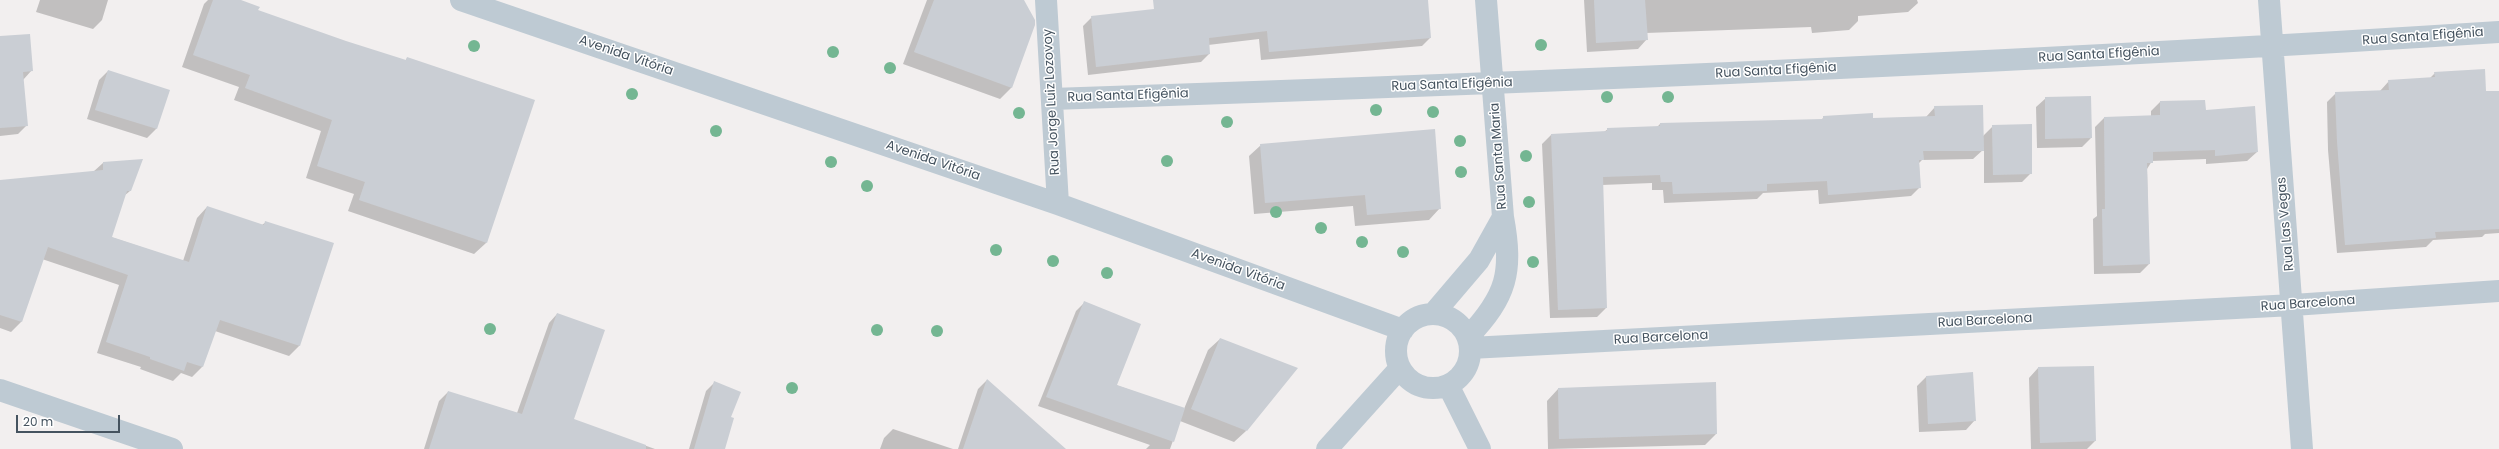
<!DOCTYPE html>
<html>
<head>
<meta charset="utf-8">
<style>
  body { margin:0 }
  #map { position:relative; width:2499px; height:449px; overflow:hidden; background:#f2efef; font-family:Poppins,sans-serif }
  canvas { display:block }
  .scale { position:absolute; left:16px; top:415px; width:104px; height:18px; box-sizing:border-box; border:2px solid #45535f; border-top:0; padding-left:5px; font-size:12px; line-height:14px; white-space:nowrap; color:#45535f; -webkit-text-stroke:3px #fff; paint-order:stroke }
</style>
</head>
<body>
<div id="map">
<canvas width="2499" height="449"></canvas>
<div class="scale">20 m</div>
</div>
<script>
const ctx = document.querySelector('canvas').getContext('2d');
ctx.lineJoin = 'round';
function paint(path, color) {
  ctx.fillStyle = color;
  ctx.fill(path, 'evenodd');
}
function strokePath(path, color, width, dash) {
  ctx.strokeStyle = color;
  ctx.lineWidth = width;
  ctx.lineCap = dash ? 'butt' : 'round';
  ctx.setLineDash(dash || []);
  ctx.stroke(path);
}
function drawText(font, color, halo, rows, align = 'center') {
  ctx.font = font + ' Poppins,sans-serif';
  ctx.lineWidth = 3;
  ctx.setLineDash([]);
  ctx.textBaseline = 'middle';
  ctx.strokeStyle = halo;
  ctx.fillStyle = color;
  for (const [text, x, y, turn = 0] of rows) {
    ctx.save();
    ctx.translate(x, y);
    ctx.rotate((+turn || 0) * Math.PI / 180);
    ctx.textAlign = isNaN(turn) ? turn : align;
    if (halo) ctx.strokeText(text, 0, 0);
    ctx.fillText(text, 0, 0);
    ctx.restore();
  }
}
paint(new Path2D(`
  M40,0H108L102,20L93,29L36,12Z
  M208,0H238L257,11L345,42L405,61L407,58L534,101L486,243L474,254L348,211L354,194L306,178L321,131L234,100L239,87L182,67L204,4Z
  M927,0H1023L1011,88L1000,99L903,64Z
  M1239,0H1427L1430,38L1422,46L1261,60L1259,39L1208,45L1209,54L1201,62L1088,75L1083,26L1092,17Z
  M1584,0H1917L1918,3L1908,12L1858,16V21L1849,30L1812,33L1811,27L1646,33L1647,39L1638,49L1587,52Z
  M0,37L32,70L23,80L27,125L18,134L0,136Z
  M108,71L169,91L156,129L147,138L87,119L99,80Z
  M2435,73L2485,92H2499V233L2485,234L2482,237L2433,240L2426,247L2337,253L2328,150L2327,102L2336,93L2380,91L2389,81L2429,79Z
  M2046,98L2091,138L2082,147L2037,148L2036,107Z
  M2204,101L2205,111L2257,152L2247,161L2206,164V159L2152,161L2147,169L2149,264L2140,273L2094,274L2093,219L2097,216L2095,127L2104,118L2151,116V111L2160,102Z
  M1935,107L1982,137L1993,126L2031,173L2022,182L1984,183V149L1973,159L1922,160L1919,163L1920,187L1911,196L1819,204L1818,190L1763,193L1757,199L1664,203L1663,190H1652V183L1602,185L1606,308L1597,317L1550,318L1542,144L1551,135L1604,132L1608,129L1657,127L1660,124L1821,120L1824,117L1872,119L1926,117Z
  M1261,145L1440,208L1429,220L1355,226L1353,206L1254,214L1249,156Z
  M103,163L130,191L124,196L111,237L183,261L197,218L207,207L262,225L266,222L300,345L289,356L215,331L202,367L192,377L181,373L173,381L140,369L141,367L97,353L119,285L42,259L21,322L11,332L0,328V181L93,172Z
  M1084,303L1116,385L1184,409L1208,350L1220,339L1246,431L1234,442L1180,421L1170,449H1146L1150,445L1038,406L1076,311Z
  M557,314L573,420L655,449H424L439,401L448,392L517,413L549,323Z
  M2038,368L2095,441L2087,449H2031L2029,378Z
  M1972,374L1975,420L1966,430L1919,432L1917,386L1926,377Z
  M987,380L1065,449H958L978,389Z
  M714,383L730,418L724,449H689L706,391Z
  M1558,389L1716,434L1705,445L1548,449L1547,401Z
  M893,429L953,449H880L884,438Z`), '#0003');
paint(new Path2D(`
  M213,0H241L260,7L258,10L346,41L406,60L407,57L535,100L487,243L359,200L365,182L317,166L332,120L245,88L250,75L193,55Z
  M934,0H1024L1035,20V25L1012,88L914,52Z
  M1153,0H1428L1431,38L1269,52L1267,31L1209,38L1210,54L1096,67L1091,16L1154,9Z
  M1594,0H1645L1648,40L1596,43Z
  M30,34L33,71L23,72L28,126L0,128V36Z
  M2485,69L2486,91H2499V229L2435,232L2436,238L2345,245L2337,141L2335,92L2389,90L2388,80L2435,77L2434,72Z
  M108,70L170,90L157,129L95,110Z
  M2091,96L2092,138L2045,139V97Z
  M2205,100L2206,110L2255,106L2258,152L2215,156V150L2153,152V163H2147L2150,264L2103,266L2102,209H2105L2104,117L2160,115V101Z
  M1983,105L1984,151H1923L1924,160H1919L1921,188L1828,195L1827,181L1767,184V191L1673,194L1672,182H1661L1660,175L1603,177L1607,308L1558,310L1551,134L1607,131V128L1660,126V123L1823,119V116L1873,113V118L1935,116L1934,106Z
  M2032,124V174L1993,175L1992,125Z
  M1435,129L1441,209L1367,215L1365,195L1265,203L1260,144Z
  M143,159L131,191H127L112,237L189,262L207,206L264,225L265,221L334,243L300,346L220,320L203,367L187,362L184,371L150,359V357L106,342L128,275L48,247L22,322L0,315V180L103,170V162Z
  M1084,301L1141,324L1117,385L1185,408L1174,442L1046,397Z
  M557,313L605,330L574,419L646,445V449H429L448,391L522,414Z
  M1220,338L1298,368L1247,431L1191,409Z
  M2094,366L2096,441L2040,443L2038,367Z
  M1973,372L1976,421L1928,424L1926,376Z
  M987,379L1066,449H963Z
  M714,381L741,392L731,417L734,418L725,449H694Z
  M1716,382L1717,434L1559,439L1558,388Z`), '#caced4');
strokePath(new Path2D(`
  M461,0L1058,204L1403,330
  M1046,0L1058,204
  M2269,0L2302,449
  M1052,99C1535,83 2017,63 2499,32
  M1433,314L1479,260L1503,217
  M1396 351a37 37 0 1 1 74 0a37 37 0 1 1-74 0Z
  M1468,337C1507,296 1513,272 1503,217L1486,0
  M1470,348L2293,305L2499,291
  M1448,385L1480,449
  M0,390L172,449
  M1327,449L1400,368`), '#becad3', 22);
ctx.fillStyle = '#74b692';
for (const [x, y] of [
  [1541,45],
  [474,46],
  [833,52],
  [890,68],
  [632,94],
  [1607,97],
  [1668,97],
  [1376,110],
  [1433,112],
  [1019,113],
  [1227,122],
  [716,131],
  [1460,141],
  [1526,156],
  [1167,161],
  [831,162],
  [1461,172],
  [867,186],
  [1529,202],
  [1276,212],
  [1321,228],
  [1362,242],
  [996,250],
  [1403,252],
  [1053,261],
  [1533,262],
  [1107,273],
  [490,329],
  [877,330],
  [937,331],
  [792,388]
]) {
  ctx.beginPath();
  ctx.arc(x, y, 6, 0, 2 * Math.PI);
  ctx.fill();
}
drawText('13px', '#45535f', '#fff', [
  ["Rua Santa Efigênia",2423,37,-4],
  ["Rua Santa Efigênia",2099,55,-3],
  ["Avenida Vitória",626,56,19],
  ["Rua Santa Efigênia",1776,71,-3],
  ["Rua Santa Efigênia",1452,85,-2],
  ["Rua Santa Efigênia",1128,96,-2],
  ["Rua Jorge Luiz Lozovoy",1052,102,-93],
  ["Rua Santa Maria",1499,156,-94],
  ["Avenida Vitória",933,161,19],
  ["Rua Las Vegas",2286,224,-95],
  ["Avenida Vitória",1238,270,20],
  ["Rua Barcelona",2308,304,-4],
  ["Rua Barcelona",1985,321,-3],
  ["Rua Barcelona",1661,338,-3]
]);
</script>
</body>
</html>
